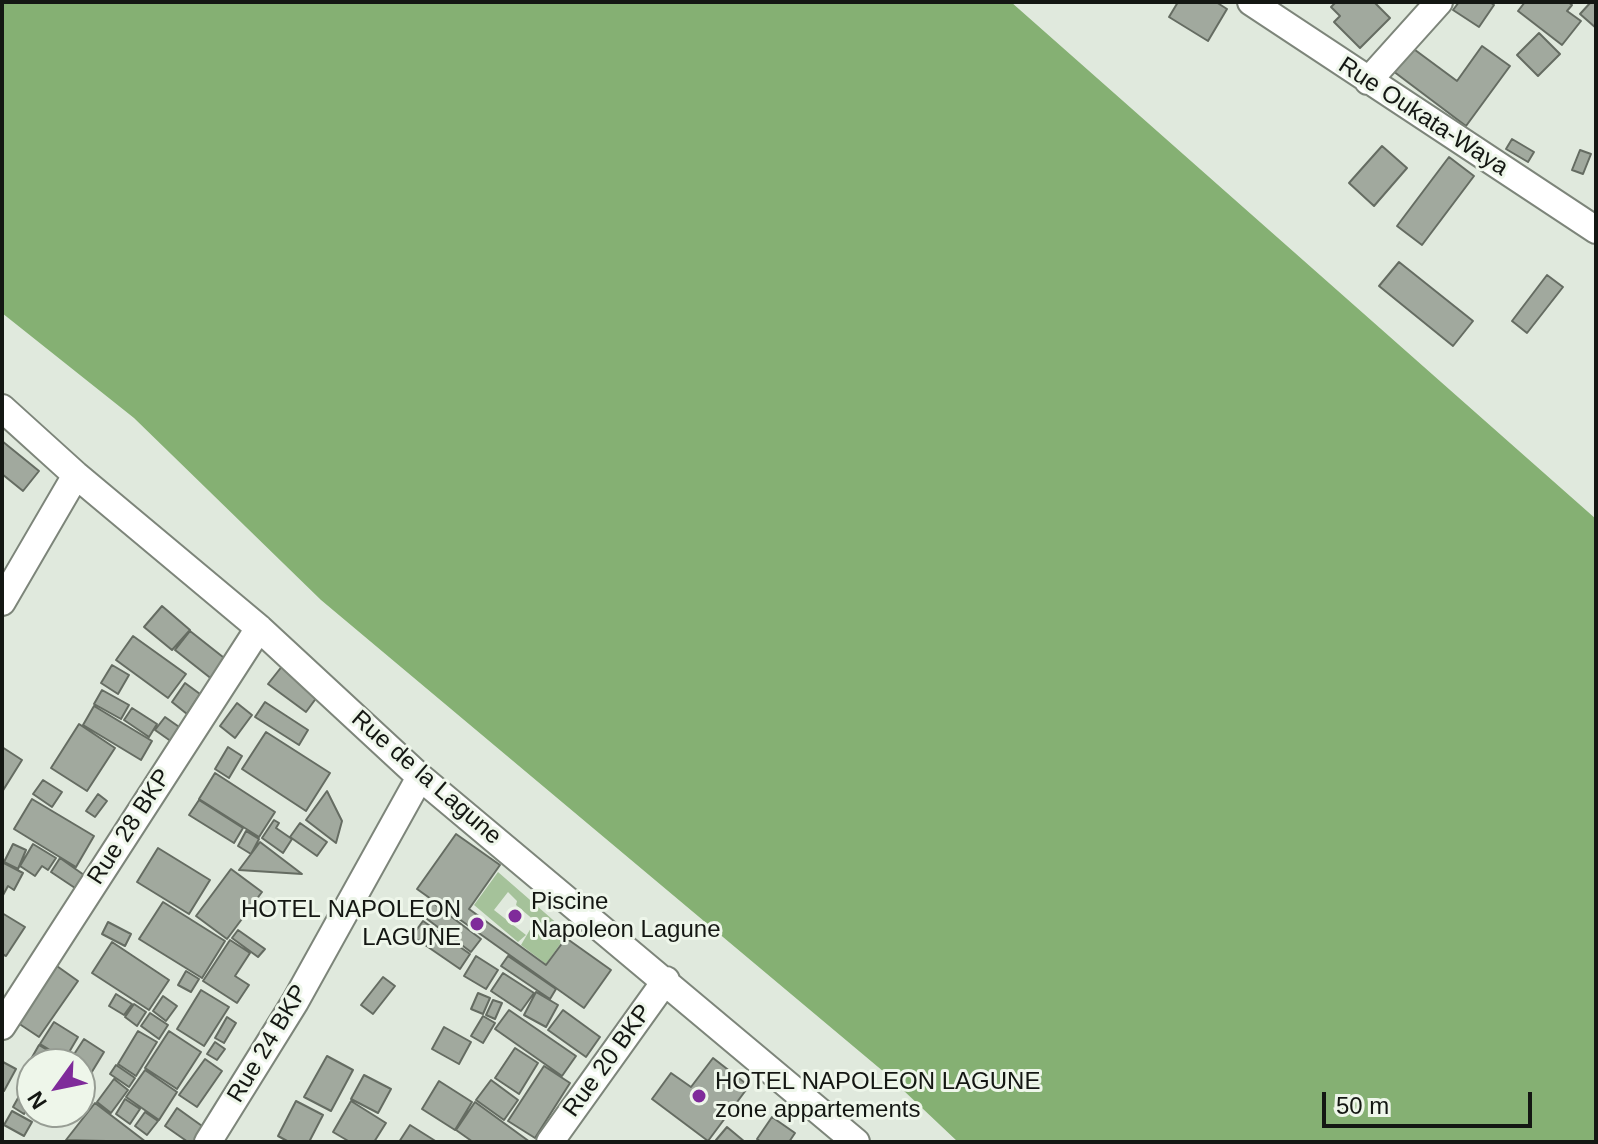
<!DOCTYPE html>
<html>
<head>
<meta charset="utf-8">
<style>
  body { margin:0 }
  #map { position:relative; width:1598px; height:1144px; overflow:hidden; background:#e0e9dd; font-family:Helvetica,sans-serif }
  canvas { display:block }
  .frame { position:absolute; inset:0; border:4px solid #141713; pointer-events:none }
  .north { position:absolute; left:16px; top:1048px; width:80px; height:80px; box-sizing:border-box; background:#eef6ea; border:2px solid #979d94; border-radius:50%; rotate:237deg; font-size:22px; font-weight:700; line-height:32px; text-align:center; color:#141713 }
  .north::after { content:''; display:block; margin:auto; width:28px; height:36px; background:#7f2b9a; clip-path:polygon(50% 0,100% 100%,50% 72%,0 100%) }
  .scale { position:absolute; left:1322px; top:1092px; width:210px; height:36px; box-sizing:border-box; border:4px solid #141713; border-top:0; padding-left:10px; font-size:24px; line-height:28px; white-space:nowrap; color:#141713; -webkit-text-stroke:6px #eef6ea; paint-order:stroke }
</style>
</head>
<body>
<div id="map">
<canvas width="1598" height="1144"></canvas>
<div class="frame"></div>
<div class="north">N</div>
<div class="scale">50 m</div>
</div>
<script>
const ctx = document.querySelector('canvas').getContext('2d');
ctx.lineJoin = 'round';
function paint(path, color) {
  ctx.fillStyle = color;
  ctx.fill(path, 'evenodd');
}
function strokePath(path, color, width, dash) {
  ctx.strokeStyle = color;
  ctx.lineWidth = width;
  ctx.lineCap = dash ? 'butt' : 'round';
  ctx.setLineDash(dash || []);
  ctx.stroke(path);
}
function drawText(font, color, halo, rows, align = 'center') {
  ctx.font = font + ' Helvetica,sans-serif';
  ctx.lineWidth = 6;
  ctx.setLineDash([]);
  ctx.textBaseline = 'middle';
  ctx.strokeStyle = halo;
  ctx.fillStyle = color;
  for (const [text, x, y, turn = 0] of rows) {
    ctx.save();
    ctx.translate(x, y);
    ctx.rotate((+turn || 0) * Math.PI / 180);
    ctx.textAlign = isNaN(turn) ? turn : align;
    if (halo) ctx.strokeText(text, 0, 0);
    ctx.fillText(text, 0, 0);
    ctx.restore();
  }
}
paint(new Path2D(`
  M498,872L568,933L546,964L521,945L535,921L516,905L517,901L508,892L494,910L526,935L518,942L474,905Z`), '#a5c29a');
paint(new Path2D(`
  M2,2H1011L1596,519V1142H958L884,1072L321,600L134,418L2,313Z`), '#85b073');
const building = new Path2D(`
  M1178,2H1216L1227,9L1208,41L1169,17Z
  M1336,2H1374L1390,18L1360,48L1334,22L1340,16L1331,7Z
  M1459,2H1490L1494,5L1479,27L1453,10Z
  M1525,2H1568L1572,5L1567,11L1581,21L1562,45L1518,11Z
  M1591,2H1596V28L1580,14Z
  M1539,33L1560,54L1538,76L1517,55Z
  M1407,44L1457,81L1482,46L1510,66L1466,126L1389,68Z
  M1512,139L1534,152L1528,162L1506,149Z
  M1382,146L1407,168L1374,206L1349,183Z
  M1580,150L1591,154L1583,174L1572,170Z
  M1449,157L1474,176L1422,245L1397,226Z
  M1399,262L1473,321L1453,346L1379,286Z
  M1547,275L1563,287L1527,333L1512,321Z
  M2,441L39,471L23,491L2,474Z
  M162,606L190,630L172,650L144,627Z
  M190,631L228,661L213,680L175,650Z
  M133,636L186,674L168,698L116,660Z
  M112,665L129,675L118,694L101,683Z
  M283,665L320,693L306,712L268,684Z
  M185,683L200,694L187,714L172,702Z
  M102,690L129,705L121,719L94,704Z
  M265,702L308,730L299,745L255,717Z
  M237,703L252,715L235,738L220,726Z
  M94,706L152,741L141,760L83,725Z
  M132,708L157,724L149,737L124,720Z
  M165,717L182,729L172,742L155,730Z
  M79,724L115,748L87,791L51,768Z
  M266,732L330,773L306,811L242,769Z
  M2,747L22,760L2,792Z
  M228,747L242,756L229,778L215,769Z
  M215,773L275,812L259,837L199,799Z
  M43,780L62,792L52,807L33,794Z
  M327,791L342,821L336,843L306,820Z
  M98,794L107,801L95,817L86,811Z
  M32,799L94,836L76,867L14,829Z
  M199,800L243,828L234,843L189,815Z
  M274,820L279,823L276,828L292,839L283,853L262,838Z
  M300,823L327,842L317,856L290,837Z
  M246,831L259,839L251,854L238,846Z
  M456,834L500,865L469,909L546,965L566,938L611,970L584,1008L417,889Z
  M260,842L302,874L239,870Z
  M13,844L26,850L18,869L4,862Z
  M33,844L56,858L48,870L42,866L35,876L20,866Z
  M158,848L210,880L189,914L137,882Z
  M60,858L84,875L75,888L51,872Z
  M2,862L23,873L14,890L8,886L2,897Z
  M231,869L262,892L227,939L196,916Z
  M163,902L225,941L202,978L139,939Z
  M433,903L481,939L471,952L423,916Z
  M2,913L25,927L6,956L2,954Z
  M423,921L470,954L460,969L412,936Z
  M108,922L131,934L125,946L102,934Z
  M238,930L265,949L258,957L232,938Z
  M230,940L250,953L235,976L249,985L237,1003L203,981Z
  M112,942L169,980L149,1010L92,973Z
  M476,956L498,970L486,989L464,976Z
  M508,956L556,989L550,999L501,966Z
  M54,964L78,981L39,1037L15,1021Z
  M186,971L199,979L191,992L178,985Z
  M503,973L534,993L521,1011L491,991Z
  M383,977L395,986L373,1014L361,1005Z
  M201,990L229,1007L204,1046L177,1029Z
  M536,992L558,1005L546,1027L524,1015Z
  M478,993L490,998L483,1014L471,1009Z
  M116,994L132,1004L124,1015L109,1006Z
  M163,996L177,1006L166,1021L153,1011Z
  M493,1000L502,1003L495,1019L486,1015Z
  M134,1004L146,1012L137,1026L125,1017Z
  M509,1010L576,1056L562,1076L495,1029Z
  M563,1010L600,1037L586,1057L548,1030Z
  M150,1013L168,1025L159,1039L141,1026Z
  M483,1016L495,1023L483,1043L471,1036Z
  M227,1017L236,1023L224,1043L215,1038Z
  M54,1022L78,1037L65,1059L40,1044Z
  M444,1027L471,1042L459,1064L432,1049Z
  M138,1031L157,1042L136,1076L118,1064Z
  M169,1031L201,1052L177,1089L145,1068Z
  M84,1039L104,1052L90,1075L80,1069V1064L69,1062Z
  M215,1042L225,1049L217,1060L207,1054Z
  M39,1045L62,1059L59,1064H40L31,1059Z
  M515,1048L538,1063L519,1094L495,1078Z
  M327,1056L353,1070L331,1111L304,1097Z
  M713,1058L749,1086L708,1141L652,1099L671,1073L691,1087Z
  M205,1059L222,1071L197,1107L179,1095Z
  M3,1062L16,1069L4,1091L2,1090Z
  M116,1065L135,1078L129,1087L110,1074Z
  M544,1066L570,1083L535,1138L508,1121Z
  M145,1070L177,1092L159,1120L126,1097Z
  M364,1075L391,1089L378,1113L351,1099Z
  M114,1079L128,1090L111,1113L97,1102Z
  M491,1080L518,1100L504,1120L476,1100Z
  M439,1081L472,1102L455,1130L422,1109Z
  M23,1089L32,1094V1100L24,1114L13,1107Z
  M125,1099L140,1109L130,1124L116,1114Z
  M296,1101L323,1115L309,1142H289L278,1136Z
  M351,1101L386,1123L374,1142H350L333,1132Z
  M475,1102L530,1142H473L456,1130Z
  M95,1103L146,1142L66,1140Z
  M177,1108L209,1131L202,1142H188L165,1126Z
  M12,1111L32,1122L24,1136L4,1125Z
  M145,1112L158,1121L147,1135L135,1126Z
  M772,1117L795,1133L789,1142H761L757,1139Z
  M410,1125L437,1142H399Z
  M727,1127L745,1142H718L716,1140Z`);
paint(building, '#a1a99e');
strokePath(building, '#656c62', 2);
const street = new Path2D(`
  M1251,2L1596,230
  M1368,81L1439,2
  M2,408L76,475L259,628L420,777L856,1142
  M2,602L76,475
  M2,1026L259,628
  M208,1142L295,1002L420,777
  M550,1142L666,980`);
strokePath(street, '#7d857a', 30);
strokePath(street, '#fff', 26);
for (const [x, y, r, color] of [
  [515,916,8,"#7f2b9a"],
  [477,924,8,"#7f2b9a"],
  [699,1096,8,"#7f2b9a"]
]) {
  const dot = new Path2D();
  dot.arc(x, y, r, 0, 2 * Math.PI);
  ctx.fillStyle = color;
  ctx.fill(dot);
  strokePath(dot, '#eef6ea', 3);
}
drawText('24px', '#141713', '#eef6ea', [
  ["Rue Oukata-Waya",1423,117,33],
  ["Rue de la Lagune",426,778,41],
  ["Rue 28 BKP",130,827,-57],
  ["Rue 24 BKP",268,1044,-59],
  ["Rue 20 BKP",608,1061,-54]
]);
drawText('24px', '#141713', '#eef6ea', [
  ["Piscine",531,902],
  ["Napoleon Lagune",531,930],
  ["HOTEL NAPOLEON",461,910,"right"],
  ["LAGUNE",461,938,"right"],
  ["HOTEL NAPOLEON LAGUNE",715,1082],
  ["zone appartements",715,1110]
], 'left');
</script>
</body>
</html>
